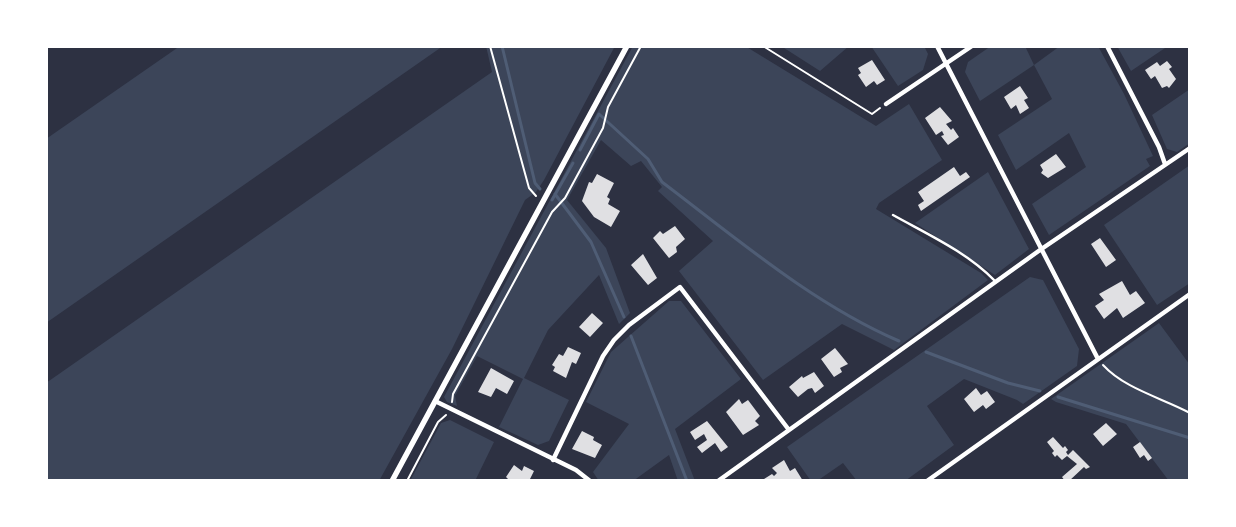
<!DOCTYPE html>
<html>
<head>
<meta charset="utf-8">
<style>
  body { margin:0 }
  #map { position:relative; width:1236px; height:527px; overflow:hidden; background:#2d3142; font-family:"DejaVu Sans",sans-serif }
  canvas { display:block }
  .frame { position:absolute; inset:0; border:48px solid #fff; pointer-events:none }
</style>
</head>
<body>
<div id="map">
<canvas width="1236" height="527"></canvas>
<div class="frame"></div>
</div>
<script>
const ctx = document.querySelector('canvas').getContext('2d');
ctx.lineJoin = 'round';
function paint(path, color) {
  ctx.fillStyle = color;
  ctx.fill(path, 'evenodd');
}
function strokePath(path, color, width, dash) {
  ctx.strokeStyle = color;
  ctx.lineWidth = width;
  ctx.lineCap = dash ? 'butt' : 'round';
  ctx.setLineDash(dash || []);
  ctx.stroke(path);
}
paint(new Path2D(`
  M180,46H443L46,323V139Z
  M486,46H615L544,180L536,192L525,200L452,349L379,481H46V383L492,72Z
  M633,46H745L876,126L909,104L942,160L879,203L876,209L981,273L988,280L894,350L842,324L763,380L679,271L713,241L658,191L662,187L641,161L631,166L601,140L567,200L606,248L630,313L619,324L599,275L548,330L524,378L569,400L549,441L538,445L499,427L523,379L477,356L455,396L457,406L447,402L444,397Z
  M781,46H849L820,71Z
  M871,46H924L928,54L923,70L898,86Z
  M991,46H1025L1034,65L1060,46H1098L1124,94L1153,156L1146,159L1150,166L1049,235L1032,204L1086,167L1069,133L1016,170L998,135L1052,99L1034,65L980,101L965,72L968,62Z
  M1117,46H1168L1131,71Z
  M1190,89V143L1177,152L1167,149L1152,115Z
  M1190,165V283L1157,305L1104,225Z
  M988,172L1029,249L995,275L915,223Z
  M1030,277L1043,280L1079,349L1077,366L1023,404L1017,400L964,379L927,406L954,445L905,481H857L843,463L817,481H811L787,447Z
  M669,301H681L741,379L675,429L695,481H678L669,455L633,481H599L593,472L629,424L586,402L611,352Z
  M1159,323L1190,365V481H1169L1126,424L1056,402L1051,399Z
  M450,420L494,442L475,481H410L441,423Z`), '#3c4559');
strokePath(new Path2D(`
  M502,46L535,183L540,189
  M580,150L599,114L648,159L662,182C736,238 813,304 899,341
  M555,194L591,242L624,317
  M552,200L573,163
  M631,336L687,481
  M926,352L1008,383L1040,391
  M1058,397L1190,438`), '#4f5d75', 3);
paint(new Path2D(`
  M872,60L885,80L877,85L874,81L866,87L858,75L861,73L858,68Z
  M1167,61L1172,67L1169,69L1176,79L1169,88L1167,86L1162,88L1155,76L1151,79L1145,70L1157,62L1160,66Z
  M1020,86L1028,98L1024,100L1029,108L1020,114L1016,105L1011,109L1004,97Z
  M940,107L952,121L946,124L951,130L953,128L959,137L948,145L941,136L944,135L942,131L936,135L925,118Z
  M1056,154L1066,167L1048,178L1041,173L1043,170L1040,165Z
  M954,167L960,176L966,172L970,177L921,211L918,205L924,201L918,192Z
  M597,174L614,183L607,197L610,199L608,204L620,211L611,227L594,217L582,201L589,182L592,183Z
  M675,226L685,239L676,247L677,252L669,258L653,238L660,231L663,234Z
  M1100,238L1116,260L1106,267L1091,244Z
  M643,254L657,278L648,285L631,265Z
  M1122,281L1130,295L1136,291L1145,303L1123,318L1117,308L1104,319L1095,306L1104,300L1099,294Z
  M592,313L603,323L590,337L579,327Z
  M568,347L581,353L576,364L572,362L566,378L553,371L555,367L552,365L559,354L563,356Z
  M835,348L848,364L840,368L842,372L834,377L821,359Z
  M491,368L514,381L507,394L496,388L491,397L478,392Z
  M814,372L824,386L815,393L812,388L808,389L798,397L789,387L802,376L803,378Z
  M976,388L981,395L987,391L995,402L986,409L983,405L974,412L964,399Z
  M739,399L742,404L748,400L760,416L755,421L759,425L743,435L726,412Z
  M707,421L728,447L721,452L715,443L702,453L697,447L707,440L704,434L695,440L690,432Z
  M1106,423L1117,434L1103,446L1093,434Z
  M582,431L594,437L593,440L602,445L595,458L572,449Z
  M1053,437L1063,448L1065,446L1068,450L1066,452L1068,455L1073,450L1090,467L1086,469L1084,467L1069,481H1065L1062,477L1077,464L1067,456L1062,460L1057,455L1055,457L1052,453L1054,451L1047,442Z
  M1140,442L1152,458L1148,461L1144,455L1140,458L1133,447Z
  M784,460L790,471L795,468L803,481H766L764,479L772,474L774,476L777,473L772,468Z
  M514,465L522,471L524,466L534,471L529,481H510L506,477Z`), '#e0e0e3');
strokePath(new Path2D(`
  M490,46L529,188L536,196
  M763,46L872,114L880,108
  M1103,365C1125,389 1162,398 1190,413
  M452,402L453,394L552,212L565,198L603,128L608,107L641,46
  M407,481L438,422L446,415`), '#fff', 2);
strokePath(new Path2D(`
  M893,215C927,234 967,252 995,281`), '#fff', 2.5);
strokePath(new Path2D(`
  M937,46L1098,359
  M1107,46L1159,147L1165,164
  M886,104L972,46
  M435,401L576,470L590,481
  M553,460L603,356L614,340L629,325L680,287L789,430
  M718,481L1040,250L1190,148
  M927,481L1190,294`), '#fff', 4.5);
strokePath(new Path2D(`
  M392,481L627,46`), '#fff', 5.5);
</script>
</body>
</html>
